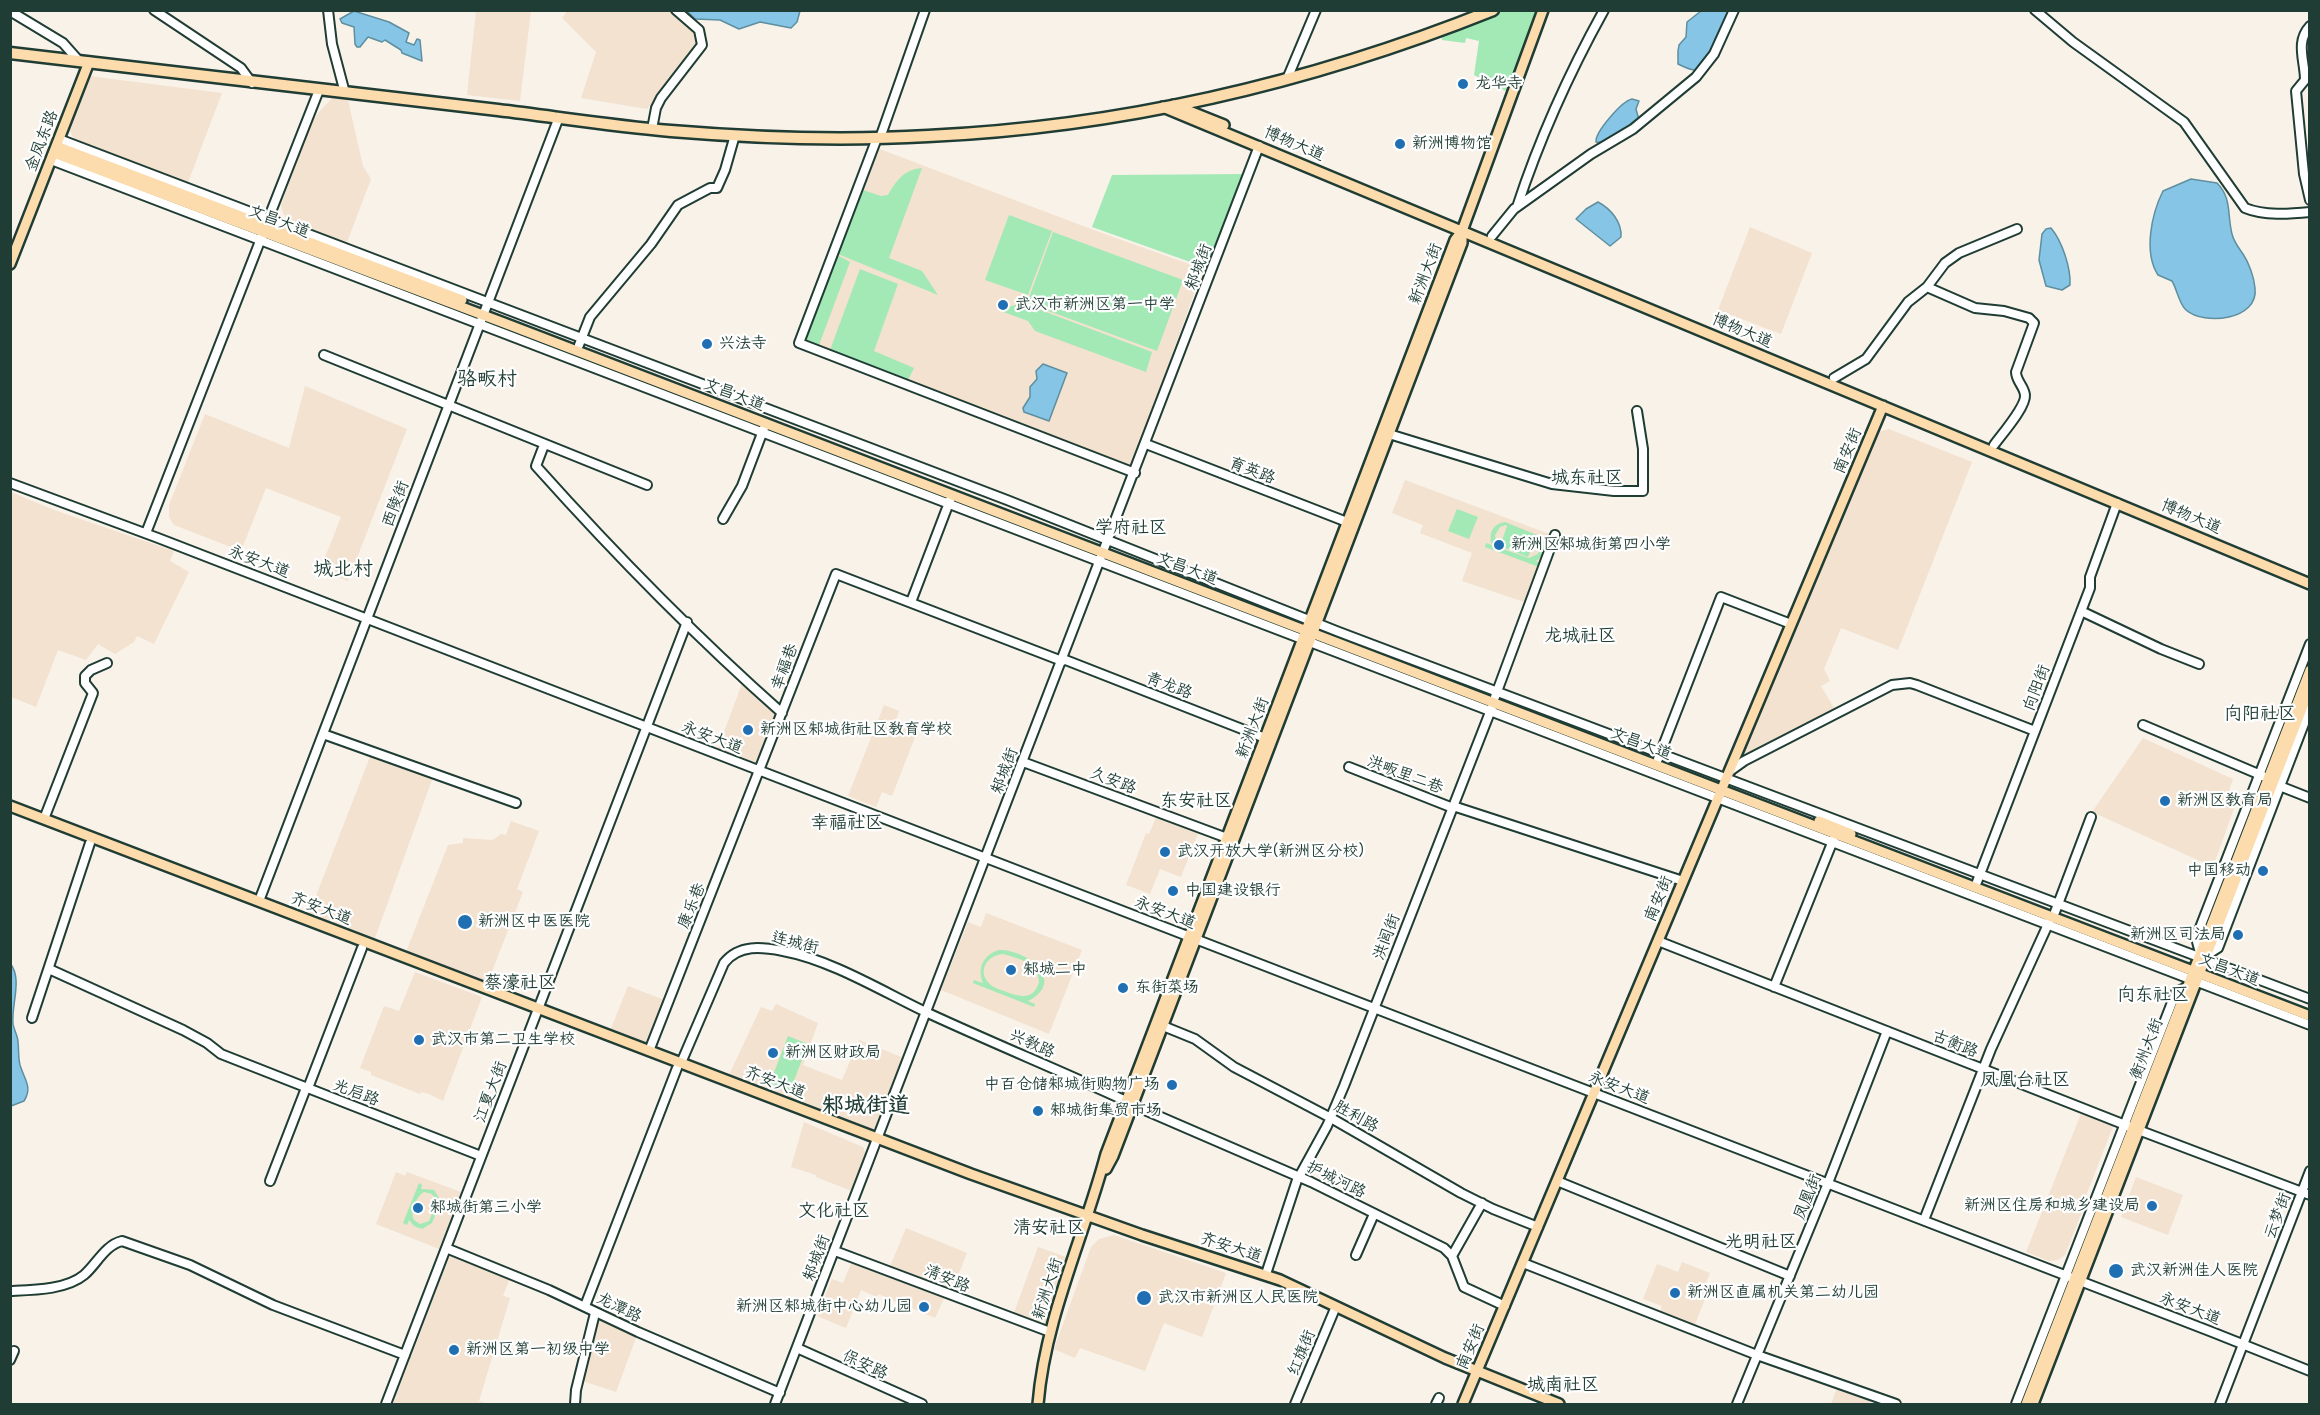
<!DOCTYPE html>
<html>
<head>
<meta charset="utf-8">
<style>
  body { margin:0 }
  #map { position:relative; width:2320px; height:1415px; overflow:hidden; background:#f9f2e9; font-family:"Patrick Hand",sans-serif }
  canvas { display:block }
  .frame { position:absolute; inset:0; border:12px solid #1f3d34; pointer-events:none }
</style>
</head>
<body>
<div id="map">
<canvas width="2320" height="1415"></canvas>
<div class="frame"></div>
</div>
<script>
const ctx = document.querySelector('canvas').getContext('2d');
ctx.lineJoin = 'round';
function paint(path, color) {
  ctx.fillStyle = color;
  ctx.fill(path, 'evenodd');
}
function strokePath(path, color, width, dash) {
  ctx.strokeStyle = color;
  ctx.lineWidth = width;
  ctx.lineCap = dash ? 'butt' : 'round';
  ctx.setLineDash(dash || []);
  ctx.stroke(path);
}
function drawText(font, color, halo, rows, align = 'center') {
  ctx.font = font + ' "Patrick Hand","LXGW WenKai TC",sans-serif';
  ctx.lineWidth = 4.5;
  ctx.setLineDash([]);
  ctx.textBaseline = 'middle';
  ctx.strokeStyle = halo;
  ctx.fillStyle = color;
  for (const [text, x, y, turn = 0] of rows) {
    ctx.save();
    ctx.translate(x, y);
    ctx.rotate((+turn || 0) * Math.PI / 180);
    ctx.textAlign = isNaN(turn) ? turn : align;
    if (halo) ctx.strokeText(text, 0, 0);
    ctx.fillText(text, 0, 0);
    ctx.restore();
  }
}
paint(new Path2D(`
  M476,11H531L520,101L467,95Z
  M567,11H671L700,34V44L647,109L581,98L596,52L562,18Z
  M89,76L222,93L187,185L76,142L70,131V125Z
  M335,95L347,96L363,166L371,179L346,245L288,221L283,213L281,205L312,122L320,111Z
  M877,148L1091,229L1203,269L1131,468L801,342Z
  M1750,227L1812,253L1781,334L1718,310Z
  M305,386L407,429L348,581L320,570L341,517L266,488L241,551L174,525L169,517V505L205,414L289,448Z
  M1889,429L1972,462L1898,650L1841,628L1824,669L1830,681L1821,686L1834,708L1751,755L1744,752L1878,432Z
  M1405,480L1552,535L1527,603L1462,581L1472,553L1420,533L1423,525L1392,513Z
  M11,492L54,510L174,551L170,561L189,572L154,644L137,636L134,642L115,654L98,644L86,660L58,650L36,707L11,697Z
  M743,681L778,713L759,764L718,748Z
  M884,705L899,711L895,723L917,732L892,796L882,792L876,807L848,796Z
  M2143,738L2233,779L2226,799L2236,803L2213,867L2092,812Z
  M371,754L433,777L375,938L309,914Z
  M1157,815L1199,831L1181,877L1160,869L1150,894L1126,885L1146,833L1149,834Z
  M511,821L539,831L517,889L523,892L487,984L406,952L448,845L463,843V838L493,840L501,834L506,835Z
  M986,913L1082,950L1049,1034L941,990L968,922L981,927Z
  M415,972L482,997L443,1101L429,1094L421,1092L420,1094L371,1075V1072L360,1068L384,1006L399,1011Z
  M628,986L667,1001L649,1047L610,1031Z
  M776,1004L818,1023L803,1065L842,1080L859,1040L904,1058L874,1133L728,1077L761,1007L772,1011Z
  M2082,1111L2114,1124L2082,1206L2084,1207L2065,1255L2058,1260L2049,1261L2026,1252Z
  M804,1122L863,1147L866,1154L852,1191L816,1177V1175L791,1167Z
  M396,1172L405,1176L407,1172L461,1192L439,1249L376,1224Z
  M2136,1177L2183,1195L2168,1235L2121,1217Z
  M906,1228L967,1253L951,1293L889,1269Z
  M1114,1235L1226,1273L1202,1337L1164,1323L1145,1371L1080,1348L1075,1358L1054,1349L1091,1247L1099,1239Z
  M1038,1247L1069,1258L1046,1329L1012,1318Z
  M450,1255L510,1278L503,1296L510,1298L479,1401L488,1404H393Z
  M853,1259L946,1294L935,1318L878,1294L877,1297L861,1290L846,1328L817,1316L832,1279L843,1283Z
  M1682,1262L1710,1273L1702,1292L1707,1294L1694,1327L1660,1313L1662,1306L1643,1299L1657,1264L1678,1272Z
  M596,1315L626,1327L625,1330L637,1335L616,1392L580,1380Z
  M1838,1385L1871,1398L1869,1404H1831Z`), '#f2e2cf');
paint(new Path2D(`
  M1503,11H1540L1508,92L1474,75L1479,41L1466,38L1465,43L1442,40V34Z
  M922,168L889,258L922,271L938,295L838,254L863,190L881,196L888,195C897,180 903,170 922,168Z
  M1243,174L1207,268L1092,227L1112,175Z
  M1009,215L1052,231L1028,295L985,280Z
  M1053,232L1183,280L1157,351L1027,303Z
  M837,255L850,262L819,345L805,339Z
  M860,269L898,284L874,351L914,368L907,382L830,350Z
  M1022,303L1152,352L1146,372L1035,331L1028,321L998,310Z
  M1457,509L1478,517L1469,539L1448,531Z
  M1505,522L1542,537C1547,547 1545,555 1536,561L1540,563L1539,567L1485,547L1486,543L1492,545C1488,533 1493,524 1505,522ZM1506,525L1507,526L1500,546L1528,557L1536,537L1541,544L1538,554L1529,558L1497,547L1495,535L1500,527Z
  M999,950C1026,949 1068,981 1028,1001L1035,1004L1034,1007L973,983L974,980L983,983C977,968 983,955 999,950ZM1003,954C1018,958 1039,963 1039,982C1034,1001 1019,997 1004,991C998,989 991,987 987,981C978,968 989,955 1003,954Z
  M788,1036L808,1044L790,1091L770,1083Z
  M419,1183L422,1185L421,1189L434,1190L441,1201L432,1223L422,1229L414,1226L409,1220L407,1225L403,1223ZM424,1192L432,1194L437,1202L429,1221L420,1224L414,1220C410,1212 416,1196 424,1192Z`), '#a3e9b6');
const water = new Path2D(`
  M354,11L389,22L409,33L406,42L414,45L417,39L420,40L422,61L402,53L401,50L385,40L382,42L368,37L360,47H357L355,44L354,27L342,23L340,19Z
  M687,11H800L797,22L791,28L760,22L739,29L720,20L695,19Z
  M1701,11H1730C1725,22 1708,66 1697,70C1692,71 1682,66 1678,64V51L1679,45L1686,37L1687,22Z
  M1632,99L1639,101L1636,109L1639,120C1627,129 1612,144 1596,142C1595,132 1622,101 1632,99Z
  M2191,179L2217,183C2232,198 2227,214 2232,234C2234,242 2238,247 2243,254C2249,263 2254,277 2255,288C2259,320 2204,326 2186,310C2179,304 2177,289 2172,281L2158,275C2143,252 2152,213 2163,191Z
  M1598,202C1611,209 1622,222 1621,237L1610,246L1576,219L1586,209Z
  M2051,228C2062,241 2071,268 2070,285L2062,290L2046,286L2039,260L2042,234L2046,229Z
  M1043,364L1067,373L1049,421L1024,412L1023,408L1030,397V387L1037,379L1036,371Z
  M10,963C23,979 11,1005 13,1024C14,1030 18,1036 18,1042C19,1050 18,1057 20,1065C24,1079 33,1087 24,1101L11,1106Z`);
paint(water, '#87c5e7');
strokePath(water, '#5d8f9f', 1.5);
const minor = new Path2D(`
  M154,10L241,68L252,83
  M328,10L332,44L345,93
  M2035,10L2073,42L2184,122L2245,208C2264,216 2290,214 2310,212
  M10,11L63,43L79,61
  M2310,26C2295,42 2305,61 2305,80L2296,91L2304,174L2310,200
  M1287,79L1316,10
  M652,129L656,108L661,98L702,45L699,30L676,10
  M877,138L799,343L1135,473
  M880,138L925,10
  M59,139L1007,500L1339,632L2310,999
  M51,160L2310,1025
  M1517,207C1540,137 1568,75 1604,10
  M267,222L319,90
  M1492,236L1514,209L1591,154L1633,129L1696,77L1714,54L1734,10
  M1927,287L1975,308L2004,311L2029,318L2034,323L2016,372C2016,381 2024,386 2025,395C2026,407 2002,434 1994,445
  M579,345L590,317L651,244L678,205L710,188H717L725,170L735,135
  M324,355L647,485
  M1834,378L1866,359L1908,302L1927,287L1945,263L1959,253L2017,229
  M1389,434L1552,484L1614,491H1643V449L1637,411
  M1146,444L1347,522
  M544,445L536,466C613,552 695,636 782,713
  M10,483L158,538L2212,1332L2310,1371
  M723,519L742,486L764,428
  M146,533L262,236
  M911,602L950,500
  M2081,611L2161,649L2199,664
  M1063,659L1265,738
  M1495,697L1555,535
  M2143,725L2263,776
  M323,734L516,803
  M1658,759L1721,597L1791,624
  M1023,762L1227,838
  M1349,767L1453,808
  M1730,771L1744,761L1892,685L1910,683L1917,685L2035,731
  M2277,785L2310,798
  M1453,806L1683,881
  M44,819L93,693L85,683V676L91,670L107,663
  M1977,882L2090,588V577L2117,503
  M259,901L559,117
  M2055,912L2091,817
  M1658,941L2133,1128L2310,1195
  M2200,953L2196,938L2310,644
  M2207,955L2218,948L2310,708
  M49,969L183,1030L207,1043L221,1054L481,1156
  M1774,987L1834,838
  M32,1018L90,843
  M1163,1026L1195,1039L1234,1067L1331,1118L1461,1193L1493,1209L1538,1227
  M649,1051L836,574L1062,661
  M681,1063L724,963C739,944 762,947 783,951C832,960 885,993 930,1014C995,1044 1061,1071 1126,1101
  M308,1088L362,948
  M1133,1105L1311,1182L1444,1248L1452,1256L1464,1287L1505,1306
  M1299,1177L1327,1126L1344,1086L1492,707
  M270,1181L306,1088
  M1557,1181L1790,1276
  M1924,1220L1991,1049L2050,920
  M446,1248L549,1290L638,1332L780,1393
  M835,1251L1050,1332
  M1356,1255L1374,1214
  M1452,1256L1482,1203
  M1523,1263L1757,1355L1896,1404
  M1266,1274L1298,1177
  M10,1291C32,1290 66,1290 84,1275C96,1265 105,1245 122,1241L190,1265L273,1305L405,1355
  M585,1306L677,1068
  M797,1348L922,1404
  M10,1360L14,1351
  M386,1404L687,622
  M575,1404L576,1390L595,1313
  M775,1404L1259,146
  M1295,1404L1334,1311
  M1436,1404L1439,1398
  M1737,1404L1828,1183L1887,1031
  M2016,1404L2176,992L2187,987
  M2220,1404L2310,1171`);
const major = new Path2D(`
  M1174,105L1224,125
  M1163,107L2310,584
  M56,146L462,300
  M54,153L504,323L2310,1016
  M10,264L89,62
  M10,806L971,1174L1142,1235L1280,1280L1445,1358L1559,1404
  M1819,821L1851,834
  M1106,1169L1113,1156L1462,243V231
  M1038,1404C1045,1318 1084,1237 1106,1154L1455,240L1462,231L1543,10
  M1463,1404L1883,406
  M2026,1404L2310,670
  M2033,1404L2310,688`);
const highway = new Path2D(`
  M10,53C173,72 336,92 498,110C556,117 613,126 671,131C756,138 843,141 928,136C1122,127 1313,82 1493,10`);
strokePath(minor, '#1f3d34', 12);
strokePath(major, '#1f3d34', 14);
strokePath(highway, '#1f3d34', 15);
strokePath(minor, '#fff', 8);
strokePath(major, '#fcdcac', 9);
strokePath(highway, '#fcdcac', 10);
for (const [x, y, r, color] of [
  [1463,84,6,"#1f6fb2"],
  [1400,144,6,"#1f6fb2"],
  [1003,305,6,"#1f6fb2"],
  [707,344,6,"#1f6fb2"],
  [1499,545,6,"#1f6fb2"],
  [748,730,6,"#1f6fb2"],
  [2165,801,6,"#1f6fb2"],
  [1165,852,6,"#1f6fb2"],
  [2263,871,6,"#1f6fb2"],
  [1173,891,6,"#1f6fb2"],
  [465,922,8,"#1f6fb2"],
  [2238,935,6,"#1f6fb2"],
  [1011,970,6,"#1f6fb2"],
  [1123,988,6,"#1f6fb2"],
  [419,1040,6,"#1f6fb2"],
  [773,1053,6,"#1f6fb2"],
  [1172,1085,6,"#1f6fb2"],
  [1038,1111,6,"#1f6fb2"],
  [2152,1206,6,"#1f6fb2"],
  [418,1208,6,"#1f6fb2"],
  [2116,1271,8,"#1f6fb2"],
  [1675,1293,6,"#1f6fb2"],
  [1144,1298,8,"#1f6fb2"],
  [924,1307,6,"#1f6fb2"],
  [454,1350,6,"#1f6fb2"]
]) {
  const dot = new Path2D();
  dot.arc(x, y, r, 0, 2 * Math.PI);
  ctx.fillStyle = color;
  ctx.fill(dot);
  strokePath(dot, '#fff', 2);
}
drawText('16px', '#1f3d34', '#fff', [
  ["龙华寺",1475,84],
  ["新洲博物馆",1412,144],
  ["武汉市新洲区第一中学",1015,305],
  ["兴法寺",719,344],
  ["新洲区邾城街第四小学",1511,545],
  ["新洲区邾城街社区教育学校",760,730],
  ["新洲区教育局",2177,801],
  ["武汉开放大学(新洲区分校)",1177,852],
  ["中国移动",2251,871,"right"],
  ["中国建设银行",1185,891],
  ["新洲区中医医院",478,922],
  ["新洲区司法局",2226,935,"right"],
  ["邾城二中",1023,970],
  ["东街菜场",1135,988],
  ["武汉市第二卫生学校",431,1040],
  ["新洲区财政局",785,1053],
  ["中百仓储邾城街购物广场",1160,1085,"right"],
  ["邾城街集贸市场",1050,1111],
  ["新洲区住房和城乡建设局",2140,1206,"right"],
  ["邾城街第三小学",430,1208],
  ["武汉新洲佳人医院",2130,1271],
  ["新洲区直属机关第二幼儿园",1687,1293],
  ["武汉市新洲区人民医院",1158,1298],
  ["新洲区邾城街中心幼儿园",912,1307,"right"],
  ["新洲区第一初级中学",466,1350]
], 'left');
drawText('16px', '#1f3d34', '#fff', [
  ["金凤东路",42,141,-69],
  ["博物大道",1294,144,23],
  ["文昌大道",279,222,21],
  ["邾城街",1199,267,-69],
  ["新洲大街",1426,274,-69],
  ["博物大道",1742,331,23],
  ["文昌大道",734,395,21],
  ["南安街",1848,451,-67],
  ["育英路",1252,471,21],
  ["西陵街",396,504,-69],
  ["博物大道",2191,517,23],
  ["永安大道",259,562,21],
  ["文昌大道",1187,569,21],
  ["幸福巷",785,667,-69],
  ["青龙路",1169,686,21],
  ["向阳街",2037,688,-69],
  ["新洲大街",1253,728,-69],
  ["永安大道",712,738,21],
  ["文昌大道",1641,744,21],
  ["邾城街",1005,771,-69],
  ["洪畈里二巷",1405,775,21],
  ["久安路",1113,781,21],
  ["南安街",1659,899,-67],
  ["康乐巷",692,906,-68],
  ["齐安大道",321,909,21],
  ["永安大道",1165,913,21],
  ["洪闾街",1387,937,-69],
  ["连城街",795,943,14],
  ["文昌大道",2229,970,21],
  ["兴教路",1032,1044,24],
  ["古衡路",1955,1044,22],
  ["衡州大街",2147,1049,-69],
  ["齐安大道",775,1083,21],
  ["永安大道",1619,1088,21],
  ["江夏大街",491,1092,-69],
  ["光启路",356,1093,21],
  ["胜利路",1356,1117,29],
  ["护城河路",1336,1180,26],
  ["凤凰街",1808,1197,-68],
  ["云梦街",2278,1216,-69],
  ["齐安大道",1231,1248,18],
  ["邾城街",817,1258,-69],
  ["清安路",947,1279,22],
  ["新洲大街",1048,1289,-72],
  ["龙潭路",619,1308,26],
  ["永安大道",2190,1309,21],
  ["南安街",1471,1347,-67],
  ["红旗街",1302,1353,-68],
  ["保安路",865,1365,25]
]);
drawText('18px', '#1f3d34', '#fff', [
  ["城东社区",1587,478],
  ["学府社区",1131,528],
  ["龙城社区",1580,636],
  ["向阳社区",2260,714],
  ["东安社区",1196,801],
  ["幸福社区",847,823],
  ["蔡濠社区",520,983],
  ["向东社区",2153,995],
  ["凤凰台社区",2025,1080],
  ["文化社区",834,1211],
  ["清安社区",1049,1228],
  ["光明社区",1761,1242],
  ["城南社区",1563,1385]
]);
drawText('20px', '#1f3d34', '#fff', [
  ["骆畈村",487,380],
  ["城北村",343,570]
]);
drawText('bold 22px', '#1f3d34', '#fff', [
  ["邾城街道",866,1106]
]);
</script>
</body>
</html>
